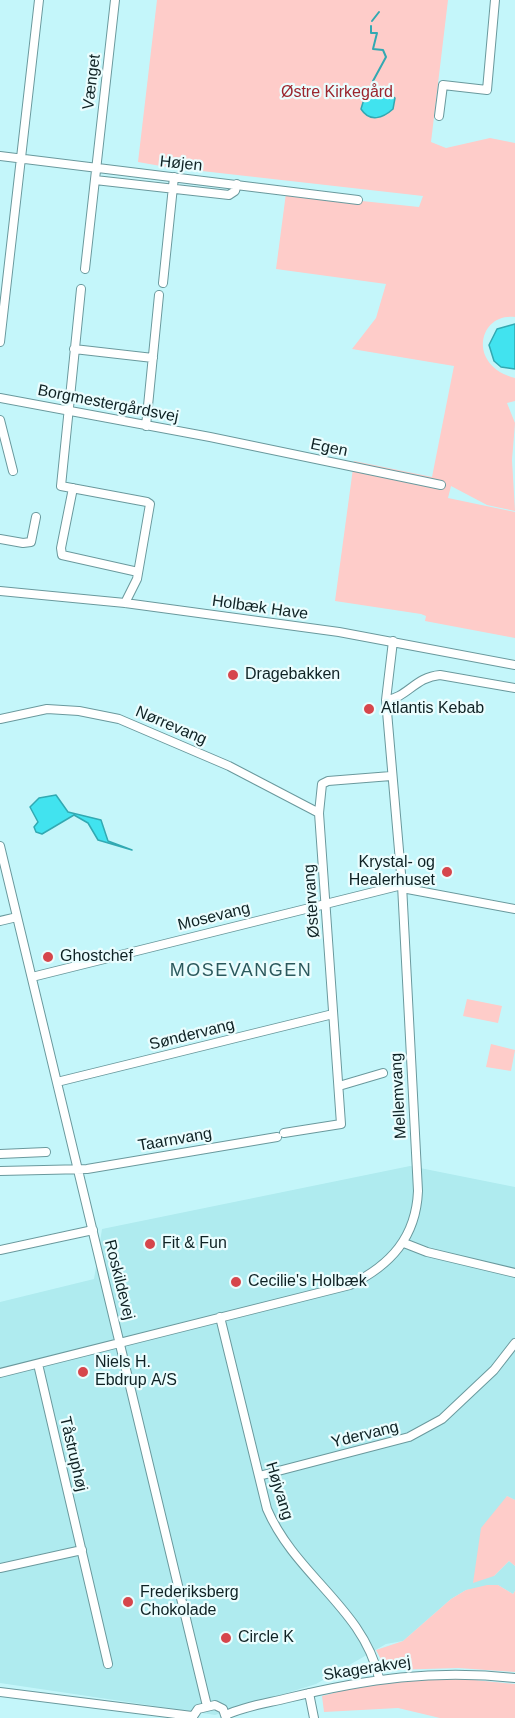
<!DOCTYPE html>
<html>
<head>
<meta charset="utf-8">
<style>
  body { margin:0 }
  canvas { display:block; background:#c4f6fa }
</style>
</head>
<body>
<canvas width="515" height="1718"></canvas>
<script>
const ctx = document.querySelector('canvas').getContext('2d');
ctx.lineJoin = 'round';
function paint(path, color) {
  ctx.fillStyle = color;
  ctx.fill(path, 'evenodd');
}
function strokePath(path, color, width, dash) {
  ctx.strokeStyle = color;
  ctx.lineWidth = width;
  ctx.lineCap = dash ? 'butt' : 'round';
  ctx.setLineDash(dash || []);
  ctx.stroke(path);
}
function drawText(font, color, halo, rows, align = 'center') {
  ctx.font = font + ' Arial,sans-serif';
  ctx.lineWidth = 4.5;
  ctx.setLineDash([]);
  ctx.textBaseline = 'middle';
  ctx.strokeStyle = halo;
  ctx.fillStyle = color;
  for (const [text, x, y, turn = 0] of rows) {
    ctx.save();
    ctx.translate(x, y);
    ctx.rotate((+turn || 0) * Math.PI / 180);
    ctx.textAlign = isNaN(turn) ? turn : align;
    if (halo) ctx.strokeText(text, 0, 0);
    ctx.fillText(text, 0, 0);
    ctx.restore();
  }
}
paint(new Path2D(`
  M410,1166L515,1187V1500L507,1496L494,1576L509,1561L515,1566V1591L513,1594L498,1585L466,1590L451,1599L403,1641L386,1644L316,1684L215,1715L0,1683V1302L94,1279L102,1229Z`), '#afebef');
paint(new Path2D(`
  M157,0H448L431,142L446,148L490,138L515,143V317C479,312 466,365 515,378V401L507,403L515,423L512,460L515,511L487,505L451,486L448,498L515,512V638L425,621L426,616L421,614L335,601L354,461L432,477L454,366L352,349L376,318L386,284L276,269L286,193L419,207L423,196L193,170L189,171L138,162Z
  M467,999L502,1006L498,1023L463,1016Z
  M491,1044L515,1050L511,1071L486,1067Z
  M507,1496L515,1500V1566L509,1561L494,1576L473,1583L481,1528Z
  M487,1585H498L513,1594L515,1591V1672L458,1668L392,1670L385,1667L376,1650L403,1641L451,1599L466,1590Z
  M454,1678L515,1684V1718H440L398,1708L324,1712L322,1696L368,1684Z`), '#feccc9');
const water = new Path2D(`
  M384,90L395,98L393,109C383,118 370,123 361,109L364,99Z
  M515,324V369L501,367L494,361L489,345L497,329Z
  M56,795L68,812L101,820L108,841L132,850L98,840L88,823L74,815L42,834L36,832L34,827L38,822L30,807L39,798Z`);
paint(water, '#41e3ef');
strokePath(water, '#32a9b2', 1.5);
strokePath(new Path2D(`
  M372,21L379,12
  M371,26V33H377L373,49L383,50L386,57L373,81L375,92`), '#32a9b2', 2);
const minor = new Path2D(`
  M439,116L443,85L487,90L495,0
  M0,156L358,200
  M95,180L229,195L235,191L237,184
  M85,269L115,0
  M163,283L174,177
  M81,289L61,486L147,502L150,504L137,579L125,603
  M0,342L39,0
  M74,349L153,358
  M0,398L210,437L441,485
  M0,420L13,471
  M146,426L159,295
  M73,488L61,548L62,555L138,572
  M0,539L23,543L31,542L36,517
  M0,591L125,603L339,632L515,665
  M386,700C407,698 415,677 440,675L515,688
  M0,719L47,709L79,711L119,719L229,766L319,813
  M0,846L207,1706
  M402,888L515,909
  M0,921L17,917
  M32,977L402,885
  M57,1082L333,1014
  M339,1086L383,1073
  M284,1133L341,1124L319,813L322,784L328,781L391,776
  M0,1154L46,1152
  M0,1171L87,1169L277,1137
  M404,1243L427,1252L515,1273
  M0,1250L93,1230
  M220,1317L267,1509C296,1576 363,1608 379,1678
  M38,1364L108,1664
  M0,1373L350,1285C391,1265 416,1237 418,1191L402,885L386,700L393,641
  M259,1476L409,1437L442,1419L494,1370L515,1343
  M0,1568L82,1550
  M0,1692L192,1716
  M309,1693L314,1718
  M226,1715C245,1706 268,1703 288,1698C367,1679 434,1669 515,1678
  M192,1718L198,1709L215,1705L223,1709L226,1718`);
strokePath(minor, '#6a999d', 10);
strokePath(minor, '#fff', 8);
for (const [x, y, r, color] of [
  [233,675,6,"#d6464c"],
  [369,709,6,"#d6464c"],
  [447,872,6,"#d6464c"],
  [48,957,6,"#d6464c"],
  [150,1244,6,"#d6464c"],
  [236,1282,6,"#d6464c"],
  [83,1372,6,"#d6464c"],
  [128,1602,6,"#d6464c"],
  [226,1638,6,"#d6464c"]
]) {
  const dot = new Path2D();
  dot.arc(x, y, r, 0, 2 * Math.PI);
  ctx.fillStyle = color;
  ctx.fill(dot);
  strokePath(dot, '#eafdfe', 2);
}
drawText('16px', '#0f2224', '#eafdfe', [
  ["Vænget",92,82,-83],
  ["Højen",181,164,6],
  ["Borgmestergårdsvej",108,404,11],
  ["Egen",329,448,12],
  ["Holbæk Have",260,608,8],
  ["Nørrevang",171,726,23],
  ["Østervang",312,901,-94],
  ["Mosevang",214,917,-14],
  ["Søndervang",192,1035,-14],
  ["Mellemvang",399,1096,-93],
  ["Taarnvang",175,1140,-10],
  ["Roskildevej",119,1280,76],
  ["Ydervang",365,1435,-14],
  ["Tåstruphøj",73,1454,77],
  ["Højvang",279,1491,73],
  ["Skagerakvej",367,1669,-9]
]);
drawText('16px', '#9b252d', '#eafdfe', [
  ["Østre Kirkegård",337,93]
]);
drawText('16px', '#0f2224', '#eafdfe', [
  ["Dragebakken",245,675],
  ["Atlantis Kebab",381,709],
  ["Krystal- og",435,863,"right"],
  ["Healerhuset",435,881,"right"],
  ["Ghostchef",60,957],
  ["Fit & Fun",162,1244],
  ["Cecilie's Holbæk",248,1282],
  ["Niels H.",95,1363],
  ["Ebdrup A/S",95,1381],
  ["Frederiksberg",140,1593],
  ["Chokolade",140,1611],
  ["Circle K",238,1638]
], 'left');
ctx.letterSpacing = '1.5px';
drawText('18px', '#2b595d', '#eafdfe', [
  ["MOSEVANGEN",241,971]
]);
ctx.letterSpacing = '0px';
</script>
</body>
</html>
